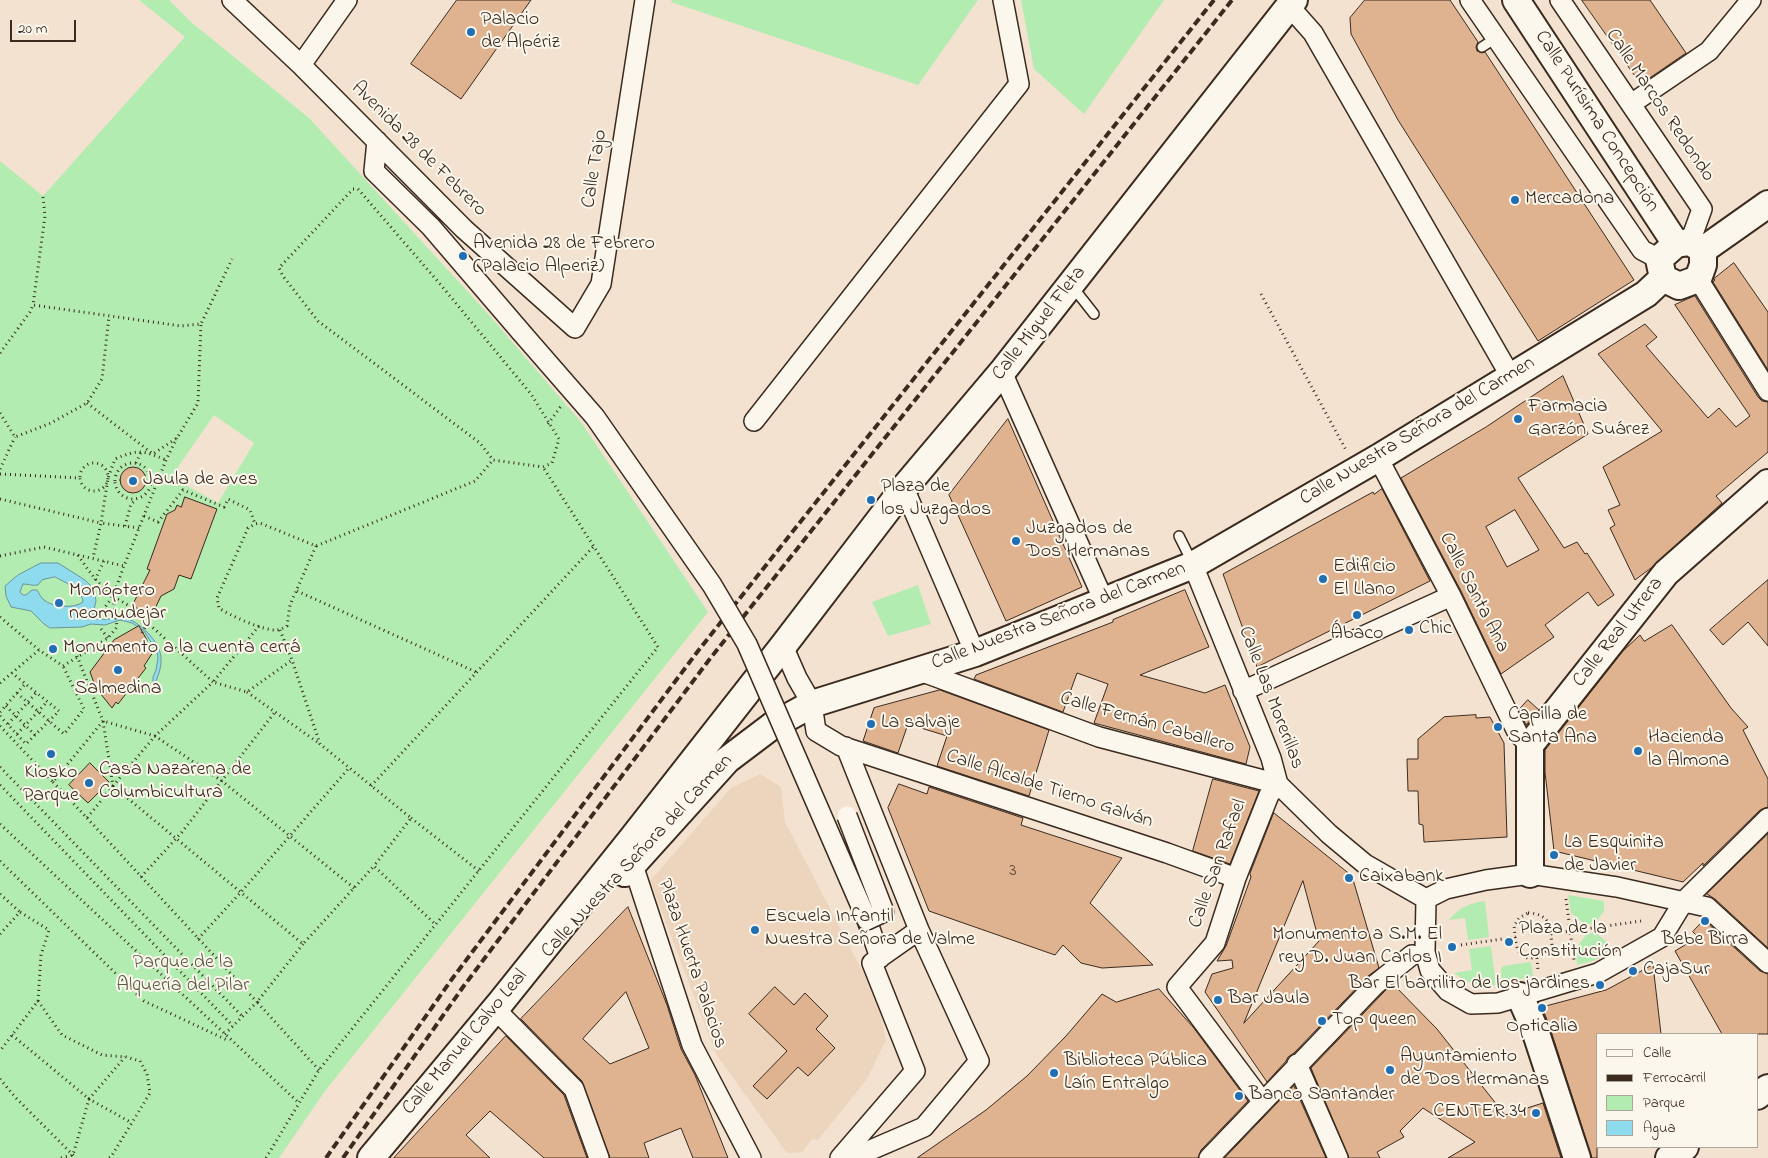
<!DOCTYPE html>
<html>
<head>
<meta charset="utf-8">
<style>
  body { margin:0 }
  #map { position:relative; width:1768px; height:1158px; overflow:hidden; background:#f3e2d0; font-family:"Indie Flower",sans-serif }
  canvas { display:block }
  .legend { position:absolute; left:1596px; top:1033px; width:162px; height:115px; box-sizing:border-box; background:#fbf7ec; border:1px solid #aea59a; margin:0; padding:6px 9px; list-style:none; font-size:15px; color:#3b2a1e }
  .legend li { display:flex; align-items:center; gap:10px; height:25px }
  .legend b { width:25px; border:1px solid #aea59a }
  .scale { position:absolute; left:10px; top:20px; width:66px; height:22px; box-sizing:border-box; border:2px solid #3b2a1e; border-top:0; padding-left:6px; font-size:15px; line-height:18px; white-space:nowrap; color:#3b2a1e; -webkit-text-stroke:4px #fbf7ec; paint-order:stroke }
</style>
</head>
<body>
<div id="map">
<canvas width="1768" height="1158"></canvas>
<ul class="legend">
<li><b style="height:6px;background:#fbf7ec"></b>Calle</li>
<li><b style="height:6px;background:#3b2a1e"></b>Ferrocarril</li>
<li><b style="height:14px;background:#b2ecb1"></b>Parque</li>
<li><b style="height:14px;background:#8ddbec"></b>Agua</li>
</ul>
<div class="scale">20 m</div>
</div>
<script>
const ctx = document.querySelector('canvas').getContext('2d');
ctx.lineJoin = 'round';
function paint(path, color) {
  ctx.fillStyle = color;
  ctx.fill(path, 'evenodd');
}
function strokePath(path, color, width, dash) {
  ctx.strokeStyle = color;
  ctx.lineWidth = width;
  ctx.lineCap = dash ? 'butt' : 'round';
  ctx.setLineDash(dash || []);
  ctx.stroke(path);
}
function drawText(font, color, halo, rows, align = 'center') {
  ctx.font = font + ' "Indie Flower",sans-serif';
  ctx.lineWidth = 4;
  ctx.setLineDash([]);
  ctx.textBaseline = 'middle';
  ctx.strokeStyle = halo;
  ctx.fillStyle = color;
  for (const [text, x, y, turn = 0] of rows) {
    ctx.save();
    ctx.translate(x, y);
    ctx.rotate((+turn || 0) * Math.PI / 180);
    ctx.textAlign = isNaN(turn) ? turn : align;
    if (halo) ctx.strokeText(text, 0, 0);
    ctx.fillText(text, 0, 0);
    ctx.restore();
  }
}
paint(new Path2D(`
  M760,774L781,787L785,822L867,980L881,1016L886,1040L867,1079L818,1140L812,1139L802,1152L787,1153L716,1054L650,881L731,788Z`), '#edd4bd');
paint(new Path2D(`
  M139,0H169L191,22L309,118L489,315L581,422L708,612L325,1091L279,1158H0V161L43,196L185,37ZM214,415L254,443L218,503L171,477Z
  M672,0H978L918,85L671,2Z
  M1021,0H1164L1084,114L1034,69Z
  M918,585L931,624L888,636L872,602Z
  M1568,895L1604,901V911L1595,924H1585L1571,913Z
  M1485,901L1489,937L1468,940L1465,918L1449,920C1459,908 1469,903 1485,901Z
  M1595,932L1608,943L1610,952L1593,961L1577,965L1576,948L1587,934Z
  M1491,946L1496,985C1479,988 1467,983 1454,973L1472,970L1469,949Z
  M1531,962L1533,976L1502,984L1501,969L1503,966Z`), '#b2ecb1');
const water = new Path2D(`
  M41,563H58L85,580L94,589L96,601L92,618C97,619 102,620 108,619C113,619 117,616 123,617C139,621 160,641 161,658C162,667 157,680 153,687V677L156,670L158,658L157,652L144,631L132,623L120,620L105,625L91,624L82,627L50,628L44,624L31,611L11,607L6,596L5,586L18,575ZM55,577C65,582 82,590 83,602C74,609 52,607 44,600C41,598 39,593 37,590H32L26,595H23L20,592L23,584C29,584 32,586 38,585L42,580Z`);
paint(water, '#8ddbec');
strokePath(water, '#6c949a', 1);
const building = new Path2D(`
  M457,0H531L461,99L411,64Z
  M1365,0H1450L1478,42L1476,47L1477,51L1482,53L1485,52L1634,280L1538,341L1398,120L1351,34L1350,18Z
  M1582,0H1650L1686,53L1641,84Z
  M1734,263L1768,312V370L1713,282L1715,280L1714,279Z
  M1695,296L1758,397L1762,401L1768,402V452L1716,496L1722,503L1651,568L1635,580L1610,528L1615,525L1608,510L1620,505L1603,467L1662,431L1598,354L1645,324L1657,337L1646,346L1708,418L1719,408L1736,427L1750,416L1675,305Z
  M1563,376L1588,434L1518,478L1564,548L1577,542L1585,554L1587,553L1614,595L1598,606L1588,592L1545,625L1554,637L1501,674L1461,591L1401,478L1486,427ZM1515,510L1539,550L1507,567L1486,527Z
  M1008,419L1082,587L1006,621L949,495Z
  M120 480a13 13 0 1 1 26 0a13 13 0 1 1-26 0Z
  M1382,489L1430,581L1257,667L1223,574L1373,492L1374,494Z
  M185,497L217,509L191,579L179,575L174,589L161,596L152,615L132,606L150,570L147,569L167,514L175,510L177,505L181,507Z
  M1768,580V646L1748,622L1723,645L1710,630Z
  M1185,590L1209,647L1140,675L1205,693L1225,685L1250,747L1246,764L1094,723L1108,684L1077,673L1063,712L974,679L976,675L1113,622V620Z
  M1672,625L1731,708L1748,727L1743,730L1768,779V807L1760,810L1703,866V863L1683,882L1554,851L1545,772V750L1623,651L1640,635L1644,641Z
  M139,626L147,640L146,646L153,652L144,666L146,668L118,704L116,702L112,708L96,688L90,672L114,640Z
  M940,690L1049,730L1029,796L937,766L947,736L908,724L898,753L863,741L874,708Z
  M1528,700L1539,710L1526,725L1519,710Z
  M1476,715V718L1490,717L1504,743L1507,837L1424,842L1423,825L1419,824L1418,791H1408L1407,759H1418V739L1444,717Z
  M90,763L109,782L88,803L69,785Z
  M1213,779L1259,791L1230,864L1193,851Z
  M899,784L927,794L929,787L1023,818L1021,825L1122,858L1090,903L1153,965L1102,968L1081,963L1063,945L1055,955L929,911L888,808Z
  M1274,813L1352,876L1379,968L1368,976L1294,1053L1288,1057L1286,1061L1267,1082L1205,992L1212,974L1233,968L1232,960L1217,961L1226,946L1251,877L1250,874ZM1303,881L1319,941L1244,1023Z
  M1768,834V948L1715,899L1707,894Z
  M628,907L667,1005L681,1049L695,1075L728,1158H693L681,1128L644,1143L649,1158H610L582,1081L521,1019ZM626,992L649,1048L610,1064L583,1039Z
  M1704,920L1760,971L1768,974V1034H1722L1675,951L1698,937L1693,932Z
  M1653,965L1661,1034H1597V1158H1592L1549,1025L1542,1007L1606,990Z
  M1393,984L1437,1029L1505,1115L1543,1103L1561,1158H1448L1475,1142L1423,1108L1400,1131L1404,1137L1377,1152L1380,1158H1349L1311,1068L1384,992Z
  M775,987L794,1005L805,993L828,1016L816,1029L835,1048L808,1076L798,1067L767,1099L753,1086L787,1051L749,1014Z
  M1159,989L1193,1027L1248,1101L1201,1150L1198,1158H917L986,1110L1027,1076L1066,1036L1102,994L1116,1002Z
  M506,1036L564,1095L587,1158H544L490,1111L466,1135L490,1158H394Z
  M1294,1086L1326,1158H1225Z`);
paint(building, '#dfb290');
strokePath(building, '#3b2a1e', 1);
const lane = new Path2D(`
  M1482,47L1496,38
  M1072,286L1094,314
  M1179,536L1192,562`);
const street = new Path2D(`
  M232,0L301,65L464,229L575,328L601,284L645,0
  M1470,0L1642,250L1659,259
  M1560,0L1702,209L1690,242
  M1289,6L1313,33L1511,377
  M301,65L347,0
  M1631,104L1709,51L1751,0
  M377,141L374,171L431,227L521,332
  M1698,279L1768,391
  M1002,372L1104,601
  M754,421L1019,84L1003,0
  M1378,458L1451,596L1518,734L1530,745
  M904,488L975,653
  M1193,565L1271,758L1278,784L1329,834L1365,864L1426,899
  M783,646L797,678L812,704L816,731L841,746L1167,853L1236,878
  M920,671L1099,737L1278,784
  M1243,691L1451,596
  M846,747L919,930
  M633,865L692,1045L751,1158
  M1426,899L1425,952L1430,970L1448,991L1471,1004L1498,1003L1598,973L1662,937L1684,901L1768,818
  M1426,899L1446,889L1486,880L1530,874L1617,887L1707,907L1768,963
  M867,920L880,958
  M495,1009L574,1089L599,1158
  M1297,1064L1338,1158
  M1262,1101L1177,987L1215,943L1236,878L1269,795L1278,784
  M840,1158L915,1071L872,963L919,930L979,1061L924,1127L852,1158
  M1209,1158L1376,984L1412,955`);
const secondary = new Path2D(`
  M1516,0L1676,244
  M1690,242L1703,250V265L1698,279L1679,286L1663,278L1659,259L1676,244Z
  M1703,250L1768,204
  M625,873L727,760L772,726L812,704L975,653L1193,565L1378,458L1646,294L1663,278
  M1530,874V745L1666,573L1768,483
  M1520,996L1535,1030L1577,1158
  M1757,1096L1768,1088
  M371,1158L501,1002L631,840L783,646L904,488L1002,372L1294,0
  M1669,1158L1685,1147`);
strokePath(lane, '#3b2a1e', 12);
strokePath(street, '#3b2a1e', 22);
strokePath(secondary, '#3b2a1e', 30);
strokePath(new Path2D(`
  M353,189H358L440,284L531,394L559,439L552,463L543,467L493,460L480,443L318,321L283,276L279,268Z
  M43,197L45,216L33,305L181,326L201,324L232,259
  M1261,294L1346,450
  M0,353L30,312L33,305
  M87,403L153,454L177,438L198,403L201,324
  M0,413L15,437L51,423L87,403L102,379L109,316
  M548,424L561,406
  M136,463L141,452
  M115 481a18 18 0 1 1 36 0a18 18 0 1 1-36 0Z
  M80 477a14 14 0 1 1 28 0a14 14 0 1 1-28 0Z
  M0,469L15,437
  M0,474L80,478
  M0,499L101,523L93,558
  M144,516L158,522L183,490L224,507L228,499L250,510L255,524
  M125,526L131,504L136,500
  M139,528L101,523L108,478L115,459C139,449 142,450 166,460
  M316,546L290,605L287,626C283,628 280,630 276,630C264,631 229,615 219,608L217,598L248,528L255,524L260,523L316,546L475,481L493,460
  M78,555C88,570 97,583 112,595C122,603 135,607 143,618
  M0,556L44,547L124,566L166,460L177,438
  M95,580L104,561
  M297,591L476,672
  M113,596L124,566
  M0,617L39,650L63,666L108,638L117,627L113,596L103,610
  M259,626L213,682L247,692L292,660
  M101,629L108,638
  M280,630L292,660L320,744L411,818L374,866L436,925
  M0,683L39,650
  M247,692L320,744
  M17,693L64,734L84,709L63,666
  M6,706L35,735
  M0,712L25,684
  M0,716L26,744L59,711L12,673
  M8,724L36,693
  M0,726L53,782L103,721L77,656
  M17,734L47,702
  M0,767L242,1016
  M53,782L87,818L113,786L103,721L155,736L213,682L151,626
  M0,785L233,1026
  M371,786L594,546
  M87,818L257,1002L224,1035
  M411,818L479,871
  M0,824L299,1103
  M0,861L144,1001L229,1041
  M141,877L182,832L275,712
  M354,888L222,781L155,736L113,786L303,944L374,866
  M0,894L20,912
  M1566,899L1574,960
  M1528,913C1551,914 1550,927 1552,945C1545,955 1526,966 1518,950C1515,943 1515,933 1514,926L1519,918Z
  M0,934L20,912L49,930L41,955L38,1001L0,1051
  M1551,934L1641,921
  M198,939L241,892L349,768
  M303,944L257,1002L319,1070
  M1461,945L1516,937
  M1537,958L1538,970
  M38,1001L62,1035L102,1055L126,1057L140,1061L147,1074L150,1093L111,1157L108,1158
  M12,1035L89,1099L125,1057
  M0,1079L16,1098L76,1158
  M61,1158L73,1155L89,1099L132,1123
  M266,1158L319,1070L658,647L543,467`), '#3b2a1e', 3, [1, 4]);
strokePath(lane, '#fbf7ec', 9);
strokePath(street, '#fbf7ec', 19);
strokePath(secondary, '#fbf7ec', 26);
strokePath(new Path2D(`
  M326,1158L452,979L698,651L1214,0
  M343,1158L463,987L709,660L1232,0`), '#3b2a1e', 4, [8, 4]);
const streetBridge = new Path2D(`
  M521,332L595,417L712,585L747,644L867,920L884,912L847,816`);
strokePath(streetBridge, '#3b2a1e', 22, []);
strokePath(new Path2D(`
  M142,633L150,618`), '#3b2a1e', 3, [1, 4]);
strokePath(streetBridge, '#fbf7ec', 19);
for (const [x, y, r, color] of [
  [471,32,5,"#1f6fb2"],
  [1515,200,5,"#1f6fb2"],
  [463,256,5,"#1f6fb2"],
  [1518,419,5,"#1f6fb2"],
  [133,481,5,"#1f6fb2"],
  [871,500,5,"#1f6fb2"],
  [1016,541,5,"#1f6fb2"],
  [1323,579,5,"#1f6fb2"],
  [59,603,5,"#1f6fb2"],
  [1357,615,5,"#1f6fb2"],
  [1409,630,5,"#1f6fb2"],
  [53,649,5,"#1f6fb2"],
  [118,670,5,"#1f6fb2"],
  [871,724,5,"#1f6fb2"],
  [1498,727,5,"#1f6fb2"],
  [1638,751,5,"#1f6fb2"],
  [51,754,5,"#1f6fb2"],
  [89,783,5,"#1f6fb2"],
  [1554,855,5,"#1f6fb2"],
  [1349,878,5,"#1f6fb2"],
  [1705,921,5,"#1f6fb2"],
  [755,930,5,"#1f6fb2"],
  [1509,942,5,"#1f6fb2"],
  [1452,947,5,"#1f6fb2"],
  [1633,971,5,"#1f6fb2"],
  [1600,985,5,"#1f6fb2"],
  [1218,1000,5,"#1f6fb2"],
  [1542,1008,5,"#1f6fb2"],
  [1322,1021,5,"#1f6fb2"],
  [1390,1070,5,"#1f6fb2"],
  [1054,1073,5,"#1f6fb2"],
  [1239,1096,5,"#1f6fb2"],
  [1536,1113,5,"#1f6fb2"]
]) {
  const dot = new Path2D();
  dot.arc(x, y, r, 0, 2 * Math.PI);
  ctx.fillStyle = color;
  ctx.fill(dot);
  strokePath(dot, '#fbf7ec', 2);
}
drawText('18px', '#644c3a', null, [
  ["3",1013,872]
]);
drawText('20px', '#3b2a1e', '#fbf7ec', [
  ["Palacio",481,21],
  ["de Alpériz",481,44],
  ["Mercadona",1525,200],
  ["Avenida 28 de Febrero",473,245],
  ["(Palacio Alperiz)",473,268],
  ["Farmacia",1528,408],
  ["Garzón Suárez",1528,431],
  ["Jaula de aves",143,481],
  ["Plaza de",881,488],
  ["los Juzgados",881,511],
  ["Juzgados de",1026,530],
  ["Dos Hermanas",1026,553],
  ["Edificio",1333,568],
  ["El Llano",1333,591],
  ["Monóptero",69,592],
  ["neomudejar",69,615],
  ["Chic",1419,630],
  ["Ábaco",1357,635,"center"],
  ["Monumento a la cuenta cerrá",63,649],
  ["Salmedina",118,690,"center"],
  ["Capilla de",1508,716],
  ["Santa Ana",1508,739],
  ["La salvaje",881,724],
  ["Hacienda",1648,739],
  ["la Almona",1648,762],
  ["Casa Nazarena de",99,771],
  ["Columbicultura",99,794],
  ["Kiosko",51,774,"center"],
  ["Parque",51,797,"center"],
  ["La Esquinita",1564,844],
  ["de Javier",1564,867],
  ["Caixabank",1359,878],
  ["Escuela Infantil",765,918],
  ["Nuestra Señora de Valme",765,941],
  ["Plaza de la",1519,930],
  ["Constitución",1519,953],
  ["Monumento a S.M. El",1442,936,"right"],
  ["rey D. Juan Carlos I",1442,959,"right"],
  ["Bebe Birra",1705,941,"center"],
  ["CajaSur",1643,971],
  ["Bar El barrilito de los jardines",1590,985,"right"],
  ["Bar Jaula",1228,1000],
  ["Top queen",1332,1021],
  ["Opticalia",1542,1028,"center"],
  ["Ayuntamiento",1400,1058],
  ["de Dos Hermanas",1400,1081],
  ["Biblioteca Pública",1064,1062],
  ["Laín Entralgo",1064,1085],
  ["Banco Santander",1249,1096],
  ["CENTER 34",1526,1113,"right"]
], 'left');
drawText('20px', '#3b2a1e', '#fbf7ec', [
  ["Calle Marcos Redondo",1659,106,56],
  ["Calle Purísima Concepción",1596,122,57],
  ["Avenida 28 de Febrero",418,150,45],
  ["Calle Tajo",596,169,-81],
  ["Calle Miguel Fleta",1040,324,-52],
  ["Calle Nuestra Señora del Carmen",1418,432,-31],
  ["Calle Santa Ana",1473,593,63],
  ["Calle Nuestra Señora del Carmen",1059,617,-21],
  ["Calle Real Utrera",1619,633,-52],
  ["Calle Las Morerillas",1270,698,69],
  ["Calle Fernán Caballero",1147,724,16],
  ["Calle Alcalde Tierno Galván",1049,790,18],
  ["Calle Nuestra Señora del Carmen",638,857,-47],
  ["Calle San Rafael",1219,864,-70],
  ["Plaza Huerta Palacios",691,964,71],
  ["Calle Manuel Calvo Leal",466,1043,-50]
]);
drawText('20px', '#595a43', '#fbf7ec', [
  ["Parque de la",183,964],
  ["Alquería del Pilar",183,987]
]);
</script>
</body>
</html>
